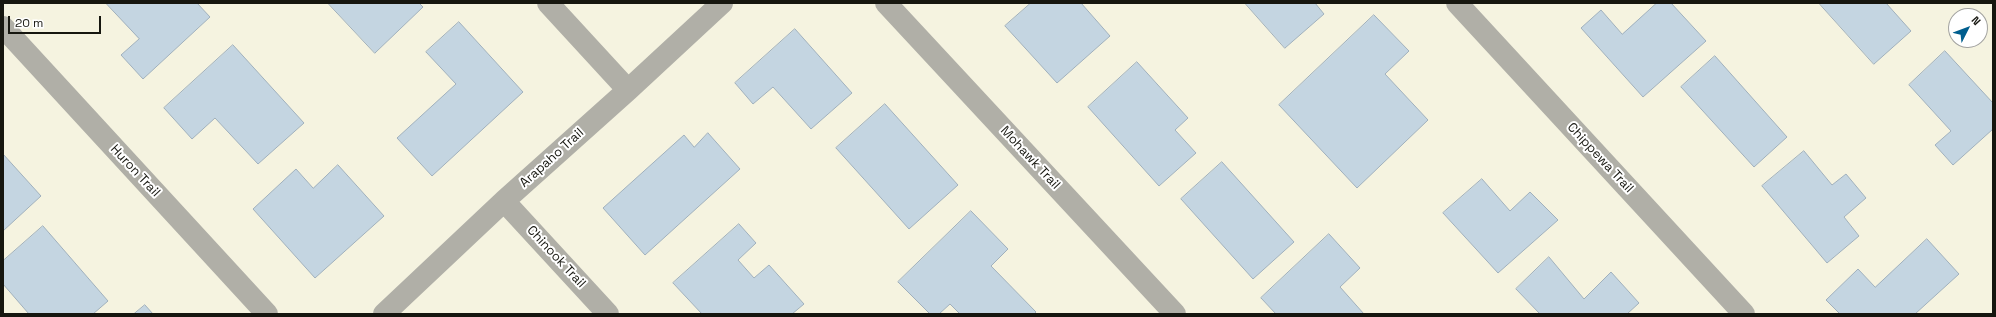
<!DOCTYPE html>
<html>
<head>
<meta charset="utf-8">
<style>
  body { margin:0 }
  #map { position:relative; width:1996px; height:317px; overflow:hidden; background:#f5f3e0; font-family:"Space Grotesk",sans-serif }
  canvas { display:block }
  .frame { position:absolute; inset:0; border:4px solid #16160f; pointer-events:none }
  .north { position:absolute; left:1948px; top:8px; width:40px; height:40px; box-sizing:border-box; background:#fff; border:1px solid #a2a29f; border-radius:50%; rotate:48deg; font-size:11px; font-weight:700; line-height:16px; text-align:center; color:#16160f }
  .north::after { content:''; display:block; margin:auto; width:14px; height:18px; background:#005e8e; clip-path:polygon(50% 0,100% 100%,50% 72%,0 100%) }
  .scale { position:absolute; left:8px; top:16px; width:93px; height:18px; box-sizing:border-box; border:2px solid #16160f; border-top:0; padding-left:5px; font-size:12px; line-height:14px; white-space:nowrap; color:#16160f; -webkit-text-stroke:3px #fff; paint-order:stroke }
</style>
</head>
<body>
<div id="map">
<canvas width="1996" height="317"></canvas>
<div class="frame"></div>
<div class="north">N</div>
<div class="scale">20 m</div>
</div>
<script>
const ctx = document.querySelector('canvas').getContext('2d');
ctx.lineJoin = 'round';
function paint(path, color) {
  ctx.fillStyle = color;
  ctx.fill(path, 'evenodd');
}
function strokePath(path, color, width, dash) {
  ctx.strokeStyle = color;
  ctx.lineWidth = width;
  ctx.lineCap = dash ? 'butt' : 'round';
  ctx.setLineDash(dash || []);
  ctx.stroke(path);
}
function drawText(font, color, halo, rows, align = 'center') {
  ctx.font = font + ' "Space Grotesk",sans-serif';
  ctx.lineWidth = 4;
  ctx.setLineDash([]);
  ctx.textBaseline = 'middle';
  ctx.strokeStyle = halo;
  ctx.fillStyle = color;
  for (const [text, x, y, turn = 0] of rows) {
    ctx.save();
    ctx.translate(x, y);
    ctx.rotate((+turn || 0) * Math.PI / 180);
    ctx.textAlign = isNaN(turn) ? turn : align;
    if (halo) ctx.strokeText(text, 0, 0);
    ctx.fillText(text, 0, 0);
    ctx.restore();
  }
}
const building = new Path2D(`
  M106,3H197L210,17L143,79L121,55L139,39Z
  M328,3H419L423,7L375,53Z
  M1031,3H1081L1110,36L1057,83L1005,26Z
  M1245,3H1315L1324,14L1285,48Z
  M1657,3H1671L1706,41L1643,97L1581,28L1601,10L1622,34Z
  M1819,3H1886L1911,31L1874,64Z
  M1374,15L1409,51L1385,74L1428,120L1357,188L1279,105Z
  M459,22L523,92L432,176L397,138L456,84L426,52Z
  M795,29L852,93L811,129L773,87L753,104L735,83Z
  M233,45L304,123L258,164L215,118L192,139L164,108Z
  M1945,51L1993,103V129L1953,165L1935,145L1951,131L1909,85Z
  M1715,56L1787,137L1754,167L1681,87Z
  M1137,62L1188,118L1175,130L1196,153L1159,186L1088,107Z
  M885,104L958,185L909,229L836,148Z
  M708,133L740,169L645,255L603,208L684,135L694,147Z
  M1804,151L1832,185L1846,174L1866,198L1844,217L1859,236L1827,263L1762,186Z
  M3,154L41,196L3,231Z
  M1222,162L1294,242L1253,279L1181,199Z
  M338,165L384,216L315,278L253,209L296,169L313,188Z
  M1482,179L1510,211L1530,192L1558,220L1498,273L1443,213Z
  M971,211L1008,249L991,266L1036,312L1034,314H960L950,304L939,314H930L898,282Z
  M739,224L756,243L738,260L754,278L769,265L804,304L792,314H702L673,283Z
  M43,226L108,301L93,314H29L3,284V261Z
  M1329,234L1360,268L1340,287L1364,314H1276L1261,298Z
  M1927,239L1959,274L1915,314H1840L1826,300L1858,269L1875,287Z
  M1549,257L1584,299L1611,272L1639,303L1627,314H1540L1516,289Z
  M145,305L153,314H134Z`);
paint(building, '#c4d5e1');
strokePath(building, '#a0b0bc', 1);
strokePath(new Path2D(`
  M548,3L628,90
  M886,3L1175,314
  M1457,3L1744,314
  M3,27L267,314
  M504,201L608,314
  M384,314L504,201L628,90L722,3`), '#b0afa7', 22);
drawText('13px', '#16160f', '#fff', [
  ["Arapaho Trail",552,158,-42],
  ["Mohawk Trail",1030,158,47],
  ["Chippewa Trail",1600,158,47],
  ["Huron Trail",135,171,47],
  ["Chinook Trail",556,257,47]
]);
</script>
</body>
</html>
